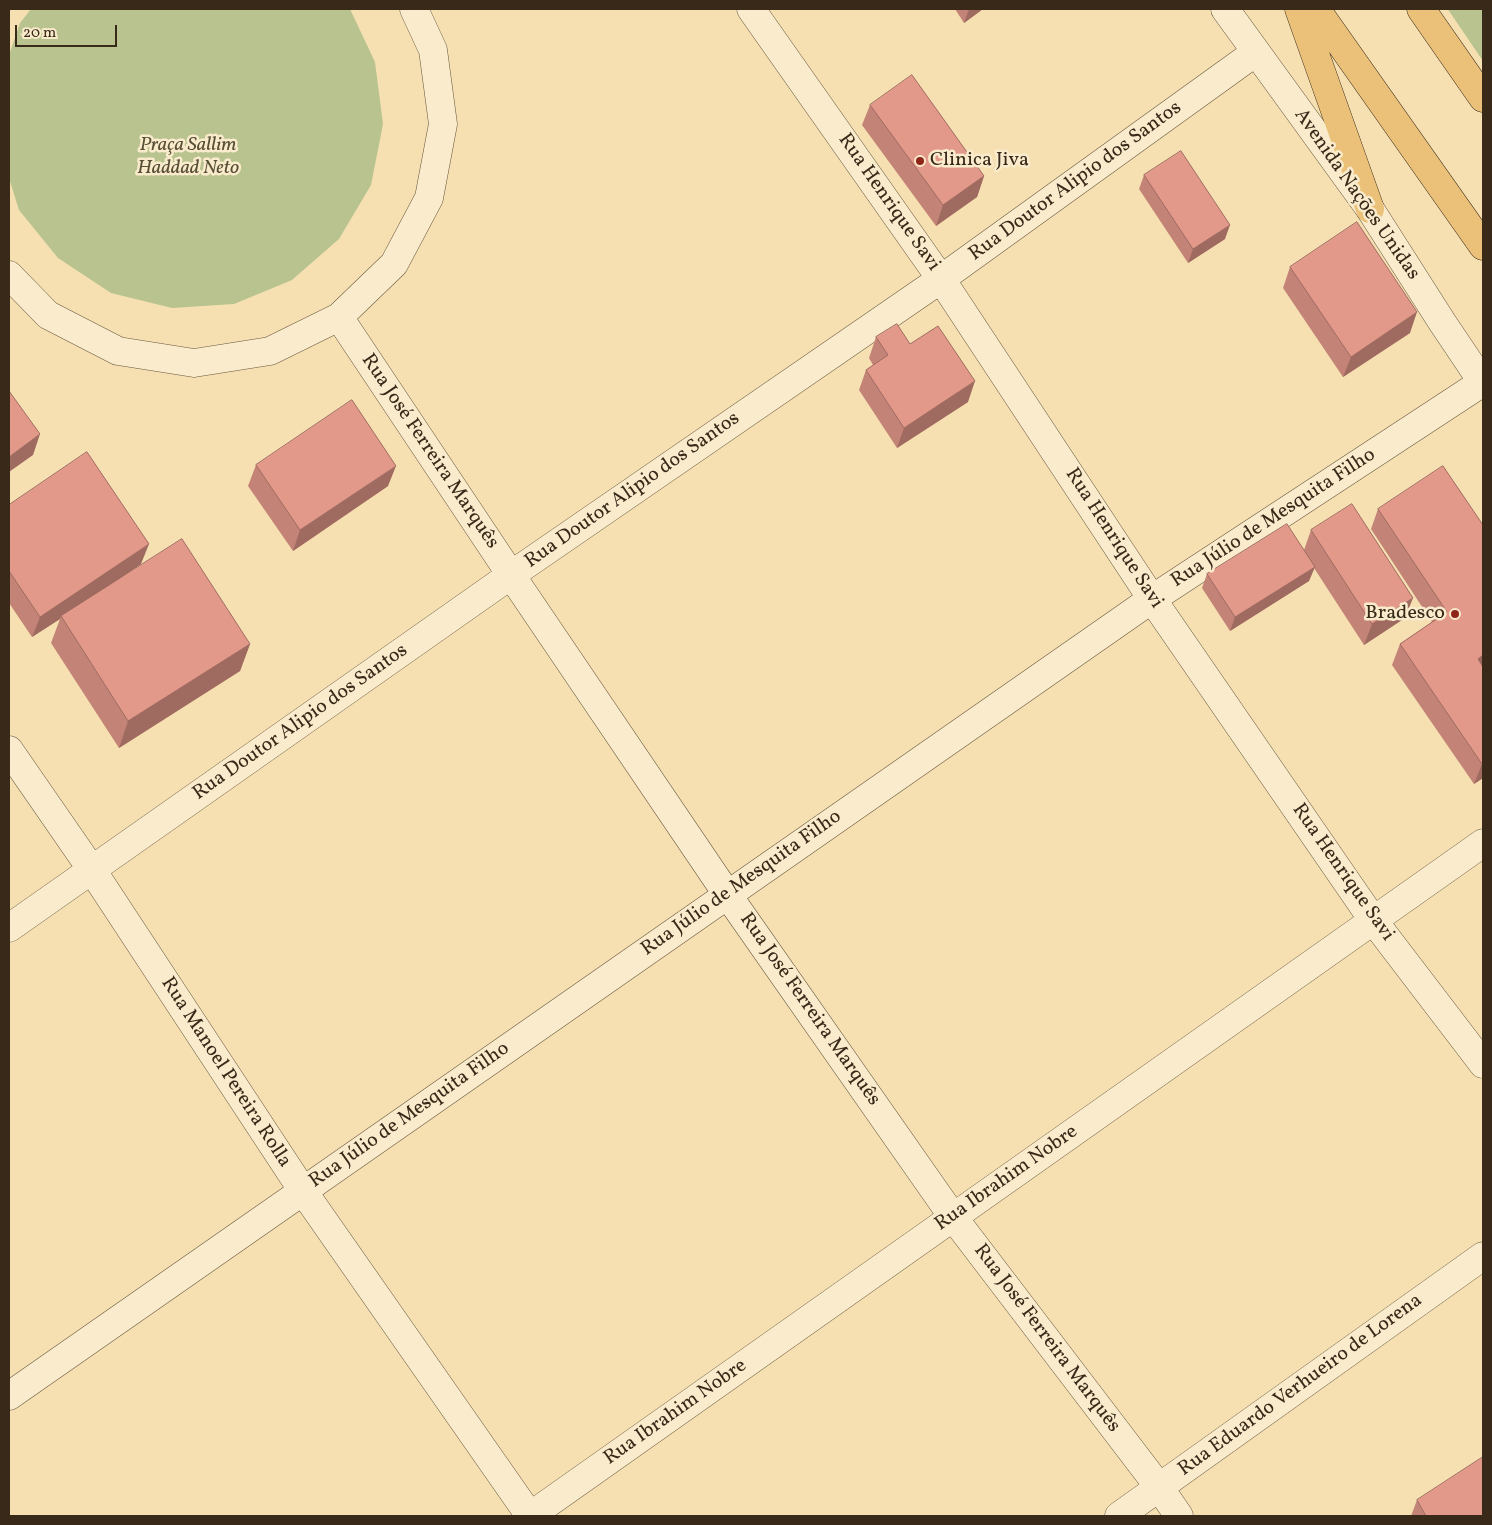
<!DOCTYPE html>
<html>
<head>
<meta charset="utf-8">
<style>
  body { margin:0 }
  #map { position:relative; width:1492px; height:1525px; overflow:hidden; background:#f6e0b1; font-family:Vollkorn,serif }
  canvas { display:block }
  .frame { position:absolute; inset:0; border:10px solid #382919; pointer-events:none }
  .scale { position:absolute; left:15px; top:25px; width:102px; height:22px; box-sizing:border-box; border:2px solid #382919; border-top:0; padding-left:6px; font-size:15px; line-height:18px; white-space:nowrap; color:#382919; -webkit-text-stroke:4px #f9ebcc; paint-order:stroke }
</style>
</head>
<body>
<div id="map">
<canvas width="1492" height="1525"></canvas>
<div class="frame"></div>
<div class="scale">20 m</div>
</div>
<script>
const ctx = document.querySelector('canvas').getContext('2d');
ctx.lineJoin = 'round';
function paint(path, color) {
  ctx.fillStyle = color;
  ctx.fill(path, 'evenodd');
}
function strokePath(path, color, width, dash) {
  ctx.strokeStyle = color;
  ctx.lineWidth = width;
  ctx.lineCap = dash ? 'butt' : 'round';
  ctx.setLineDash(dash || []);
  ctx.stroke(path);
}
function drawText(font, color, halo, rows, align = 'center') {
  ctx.font = font + ' Vollkorn,serif';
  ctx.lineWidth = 5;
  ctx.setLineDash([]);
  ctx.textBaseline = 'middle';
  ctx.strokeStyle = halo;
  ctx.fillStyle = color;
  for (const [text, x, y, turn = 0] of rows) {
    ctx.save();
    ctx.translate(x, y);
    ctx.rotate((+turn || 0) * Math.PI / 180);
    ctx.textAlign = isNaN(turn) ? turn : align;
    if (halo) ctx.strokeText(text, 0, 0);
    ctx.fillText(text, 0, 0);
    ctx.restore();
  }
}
paint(new Path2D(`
  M31,9H350L375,62L383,124L371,185L339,239L292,280L234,304L172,308L111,293L58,258L19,210L9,178V55L20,23Z
  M1447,9H1483V61L1449,11Z`), '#b8c38f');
const minor = new Path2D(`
  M751,9L941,279L1152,599L1373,920L1483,1064
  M1225,9L1370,209L1442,322L1483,383
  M9,275L48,315L118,351L194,363L270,351L339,317L394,264L429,198L443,124L433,50L414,9
  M339,317L511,575L727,894L953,1217L1159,1487L1179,1516
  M9,750L92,870L303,1191L530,1516
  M9,928L511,575L941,279L1256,52
  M9,1396L1152,599L1483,382
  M530,1516L1483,843
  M1119,1516L1483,1256`);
const major = new Path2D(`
  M1299,9L1370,209
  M1316,9L1483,246
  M1421,9L1483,98`);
strokePath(minor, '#68573f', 29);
strokePath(major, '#382919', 29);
strokePath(minor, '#f9ebcc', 28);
strokePath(major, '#ebc078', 28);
paint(new Path2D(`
  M955,9H983L964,23Z
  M870,105L984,176L977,197L936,226L862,125Z
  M1144,175L1225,239L1188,263L1139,189Z
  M1290,267L1410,333L1343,377L1283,288Z
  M876,337L910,344L968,402L897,448L859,390L866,370L873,365L869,358Z
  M256,465L388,486L293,551L248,486Z
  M9,505L141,564L115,582L250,644L240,671L119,748L51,643L60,619L32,637L9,603Z
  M1378,509L1483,525V778L1474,784L1392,665L1400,644L1432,622L1371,529Z
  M1311,530L1405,618L1364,645L1314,568L1309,581L1230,631L1202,588L1207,574L1304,550Z
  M1417,1500L1483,1516H1411Z`), '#c38477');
paint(new Path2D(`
  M969,9H983L964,23Z
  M984,176L977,197L936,226L943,205Z
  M1230,225L1225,239L1188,263L1193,249Z
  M1417,312L1410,333L1343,377L1351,357Z
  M975,381L968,402L897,448L904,428Z
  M40,434L33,455L9,472V457Z
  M396,466L388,486L293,551L300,530Z
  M149,544L141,564L62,618L61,616L60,619L32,637L40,617Z
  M1315,567L1309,581L1230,631L1235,617Z
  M1413,598L1405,618L1364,645L1372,624Z
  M250,644L240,671L119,748L128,721Z
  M1483,655V671L1478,659Z
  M1483,763V778L1474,784L1482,764Z`), '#9f6b61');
const building = new Path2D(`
  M912,75L984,176L943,205L870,105Z
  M1181,151L1230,225L1193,249L1144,175Z
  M1357,222L1417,312L1351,357L1290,267Z
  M897,324L910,344L938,326L975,381L904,428L866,370L888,355L876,337Z
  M9,391L40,434L9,457Z
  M352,400L396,466L300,530L256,465Z
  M87,452L149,544L40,617L9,571V505Z
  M1443,466L1483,525V655L1478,659L1483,667V763L1482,764L1400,644L1447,612L1378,509Z
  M1352,504L1413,598L1372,624L1311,530Z
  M1287,524L1315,567L1235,617L1207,574Z
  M182,539L250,644L128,721L61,616Z
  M1483,1457V1516H1426L1417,1500Z`);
paint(building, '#e3998a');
strokePath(building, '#9f6b61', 1);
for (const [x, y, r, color] of [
  [920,161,5,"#8f2418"],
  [1455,614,5,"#8f2418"]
]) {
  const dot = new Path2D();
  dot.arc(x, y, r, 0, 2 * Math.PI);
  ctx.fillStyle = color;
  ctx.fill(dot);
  strokePath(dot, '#f9ebcc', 2);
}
drawText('italic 20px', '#585036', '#f9ebcc', [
  ["Praça Sallim",188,146],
  ["Haddad Neto",188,169]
]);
drawText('20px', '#382919', '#f9ebcc', [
  ["Clinica Jiva",930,161],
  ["Bradesco",1445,614,"right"]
], 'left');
drawText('20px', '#382919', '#f9ebcc', [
  ["Rua Doutor Alipio dos Santos",1076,182,-36],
  ["Avenida Nações Unidas",1356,195,55],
  ["Rua Henrique Savi",888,203,55],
  ["Rua José Ferreira Marquês",429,452,56],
  ["Rua Doutor Alipio dos Santos",633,491,-35],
  ["Rua Júlio de Mesquita Filho",1274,519,-33],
  ["Rua Henrique Savi",1113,539,57],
  ["Rua Doutor Alipio dos Santos",301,723,-35],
  ["Rua Henrique Savi",1342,873,55],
  ["Rua Júlio de Mesquita Filho",742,884,-35],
  ["Rua José Ferreira Marquês",809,1010,55],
  ["Rua Manoel Pereira Rolla",225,1073,57],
  ["Rua Júlio de Mesquita Filho",410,1116,-35],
  ["Rua Ibrahim Nobre",1007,1179,-35],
  ["Rua José Ferreira Marquês",1046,1339,53],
  ["Rua Eduardo Verhueiro de Lorena",1301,1386,-36],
  ["Rua Ibrahim Nobre",676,1413,-35]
]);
</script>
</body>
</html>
